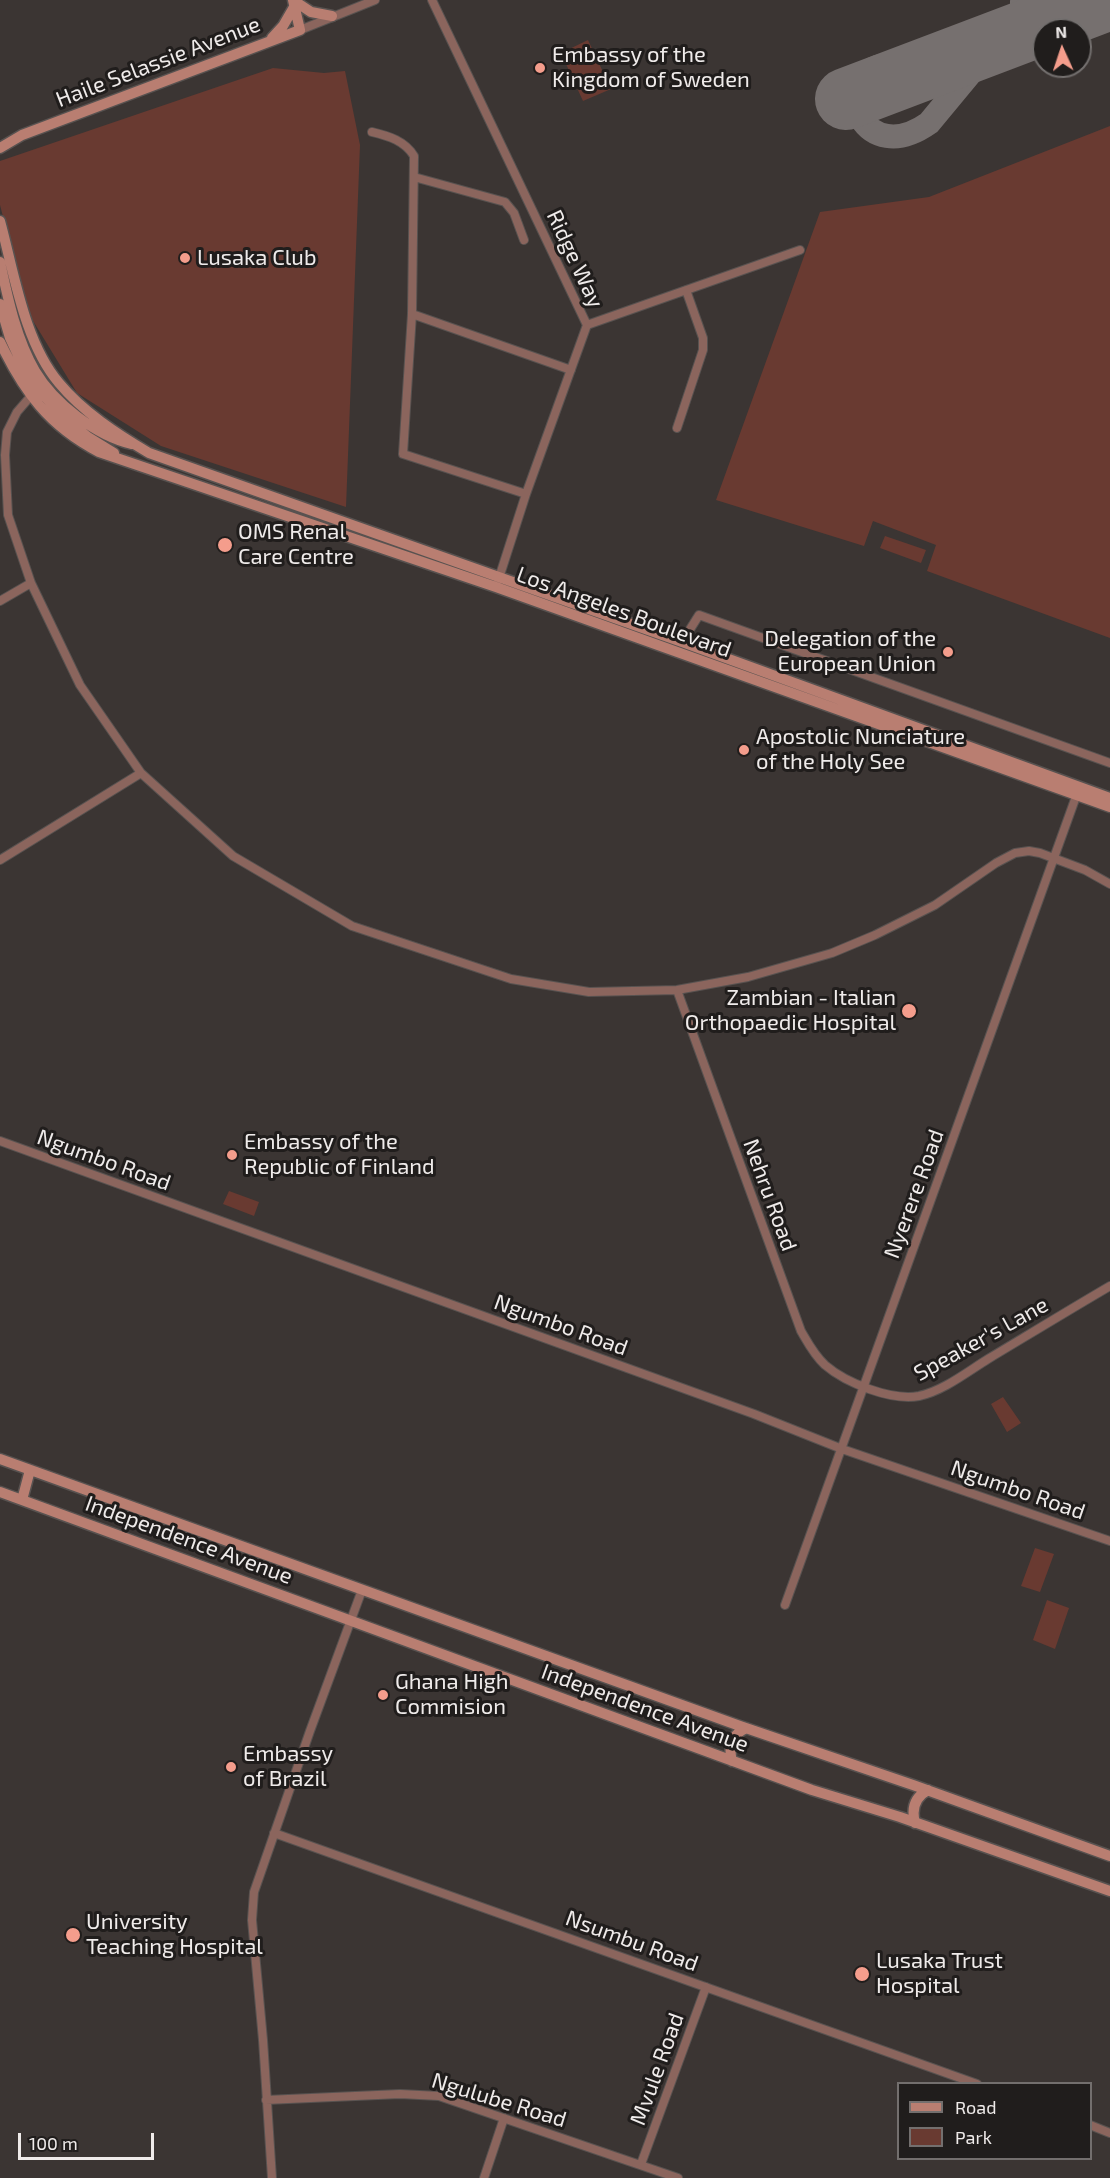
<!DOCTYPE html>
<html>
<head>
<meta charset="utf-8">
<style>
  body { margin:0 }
  #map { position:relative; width:1110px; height:2178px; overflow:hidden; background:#3b3533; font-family:"Exo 2",sans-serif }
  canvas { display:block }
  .legend { position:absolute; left:897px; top:2082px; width:195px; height:78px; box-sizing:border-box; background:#201d1c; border:2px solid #736f6e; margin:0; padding:8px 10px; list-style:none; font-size:18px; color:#efebea }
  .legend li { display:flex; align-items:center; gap:12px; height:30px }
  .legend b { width:30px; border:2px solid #736f6e }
  .north { position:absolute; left:1032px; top:18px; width:60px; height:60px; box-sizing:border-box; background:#201d1c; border:2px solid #736f6e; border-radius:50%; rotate:357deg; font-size:16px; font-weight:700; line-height:24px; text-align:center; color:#efebea }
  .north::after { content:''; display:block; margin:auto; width:21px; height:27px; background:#f49d8c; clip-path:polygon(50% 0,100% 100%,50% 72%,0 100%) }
  .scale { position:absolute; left:18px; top:2133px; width:136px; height:27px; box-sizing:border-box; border:3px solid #efebea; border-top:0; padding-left:8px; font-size:18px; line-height:21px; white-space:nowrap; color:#efebea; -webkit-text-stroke:4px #201d1c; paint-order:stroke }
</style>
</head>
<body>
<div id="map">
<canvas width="1110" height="2178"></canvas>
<ul class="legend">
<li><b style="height:8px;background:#b97e71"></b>Road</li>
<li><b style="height:16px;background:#693a31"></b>Park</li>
</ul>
<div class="north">N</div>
<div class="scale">100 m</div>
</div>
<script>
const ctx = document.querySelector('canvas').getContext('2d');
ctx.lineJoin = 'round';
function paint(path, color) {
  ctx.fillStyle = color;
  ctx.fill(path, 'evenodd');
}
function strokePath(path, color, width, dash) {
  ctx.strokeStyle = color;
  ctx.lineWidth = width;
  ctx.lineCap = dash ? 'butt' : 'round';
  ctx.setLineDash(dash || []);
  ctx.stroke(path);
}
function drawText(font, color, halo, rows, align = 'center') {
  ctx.font = font + ' "Exo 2",sans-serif';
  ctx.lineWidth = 6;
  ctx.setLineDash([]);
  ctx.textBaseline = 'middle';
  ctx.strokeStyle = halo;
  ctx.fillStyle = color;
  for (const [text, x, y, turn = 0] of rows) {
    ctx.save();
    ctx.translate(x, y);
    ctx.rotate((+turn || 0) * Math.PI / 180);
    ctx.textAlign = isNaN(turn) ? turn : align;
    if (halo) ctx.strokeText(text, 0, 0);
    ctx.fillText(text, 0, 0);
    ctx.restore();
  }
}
paint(new Path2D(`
  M588,40L611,89L583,101L561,53Z
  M273,68L324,73L345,71L360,145L346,507L161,446L77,393L27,311L0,205V161Z
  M1110,126V638L927,571L936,545L873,521L864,546L716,500L820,212L929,197Z
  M885,536L926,550L921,563L880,548Z
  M229,1191L259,1202L254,1216L223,1204Z
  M1003,1397L1021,1423L1007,1432L991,1404Z
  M1035,1548L1054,1554L1040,1592L1021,1586Z
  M1047,1600L1069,1608L1055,1649L1033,1640Z`), '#693a31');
strokePath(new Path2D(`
  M1022,0C1035,15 1047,17 1066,16
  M923,70C908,71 890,62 877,67C830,83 864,169 929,123L992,47L1017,24L1022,9V0`), '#76706f', 24);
strokePath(new Path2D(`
  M846,99L1107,0`), '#76706f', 62);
const minor = new Path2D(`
  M432,0L587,325L526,494L498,581
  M300,30L375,0
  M372,132C389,136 405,141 414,156L412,314L403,454L526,494
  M414,177L505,202L514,213L524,240
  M412,314L571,370
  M587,325L800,250
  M30,397L17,412L7,432L5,455L8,515L31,583L80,685L141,773L233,856L352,926L511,979L589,992L677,990L748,977L832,953L875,935L935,905L996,863L1015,853L1029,851L1040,853L1085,870L1110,884
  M677,428L703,350V338L686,290
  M0,601L31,583
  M682,642L699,615L1110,763
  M0,860L141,773
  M677,990L801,1331C808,1343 814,1355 825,1365C846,1383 891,1401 919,1396C943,1391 967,1372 988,1359C1028,1335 1069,1310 1110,1286
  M0,1141L754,1414L842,1449L1110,1541
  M785,1605L1078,791
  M274,1833L977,2084
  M266,2100L400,2094L439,2096L678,2178
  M1090,2125L1110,2133
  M641,2164L706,1987
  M272,2178L263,2040L252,1920L254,1892L310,1731L362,1590
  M484,2178L504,2118`);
const secondary = new Path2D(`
  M293,0L311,12L332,16
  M272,38L283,26L294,7
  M0,148L22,135L300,30L293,0
  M0,221C14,272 24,342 59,383C83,412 117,434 149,453L682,642L1110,798
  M0,262C8,299 16,338 35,371C54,403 96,436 132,444
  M0,304L10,338L28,377L60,414L88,437L114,453
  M0,342C24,392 49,426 99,452L496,587L1110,807
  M0,1459L740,1726L913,1785L1110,1856
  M0,1492L812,1790L900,1817L1110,1891
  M22,1500L30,1470
  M732,1761C728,1746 732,1735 746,1728
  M915,1823C911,1808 915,1797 928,1790`);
strokePath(minor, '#585250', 10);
strokePath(secondary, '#585250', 13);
strokePath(minor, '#8b655d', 8);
strokePath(secondary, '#b97e71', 10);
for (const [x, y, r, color] of [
  [540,68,6,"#f49d8c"],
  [185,258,6,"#f49d8c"],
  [225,545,8,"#f49d8c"],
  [948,652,6,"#f49d8c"],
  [744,750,6,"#f49d8c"],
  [909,1011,8,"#f49d8c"],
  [232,1155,6,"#f49d8c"],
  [383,1695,6,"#f49d8c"],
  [231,1767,6,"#f49d8c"],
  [73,1935,8,"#f49d8c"],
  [862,1974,8,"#f49d8c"]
]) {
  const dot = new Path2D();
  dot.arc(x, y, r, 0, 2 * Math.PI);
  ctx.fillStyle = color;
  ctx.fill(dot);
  strokePath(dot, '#201d1c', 2);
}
drawText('22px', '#efebea', '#201d1c', [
  ["Embassy of the",552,55],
  ["Kingdom of Sweden",552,80],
  ["Lusaka Club",197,258],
  ["OMS Renal",238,532],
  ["Care Centre",238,557],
  ["Delegation of the",936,639,"right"],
  ["European Union",936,664,"right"],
  ["Apostolic Nunciature",756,737],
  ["of the Holy See",756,762],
  ["Zambian - Italian",896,998,"right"],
  ["Orthopaedic Hospital",896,1023,"right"],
  ["Embassy of the",244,1142],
  ["Republic of Finland",244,1167],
  ["Ghana High",395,1682],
  ["Commision",395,1707],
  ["Embassy",243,1754],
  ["of Brazil",243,1779],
  ["University",86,1922],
  ["Teaching Hospital",86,1947],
  ["Lusaka Trust",876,1961],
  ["Hospital",876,1986]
], 'left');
drawText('22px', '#efebea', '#201d1c', [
  ["Haile Selassie Avenue",158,62,-21],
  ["Ridge Way",575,259,65],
  ["Los Angeles Boulevard",624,612,20],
  ["Ngumbo Road",104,1160,20],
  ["Nyerere Road",914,1194,-70],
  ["Nehru Road",770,1195,70],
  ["Ngumbo Road",561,1325,20],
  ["Speaker's Lane",981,1339,-29],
  ["Ngumbo Road",1018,1490,19],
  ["Independence Avenue",189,1540,20],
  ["Independence Avenue",645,1708,20],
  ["Nsumbu Road",632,1941,20],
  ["Mvule Road",657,2069,-70],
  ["Ngulube Road",499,2100,17]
]);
</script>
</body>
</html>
